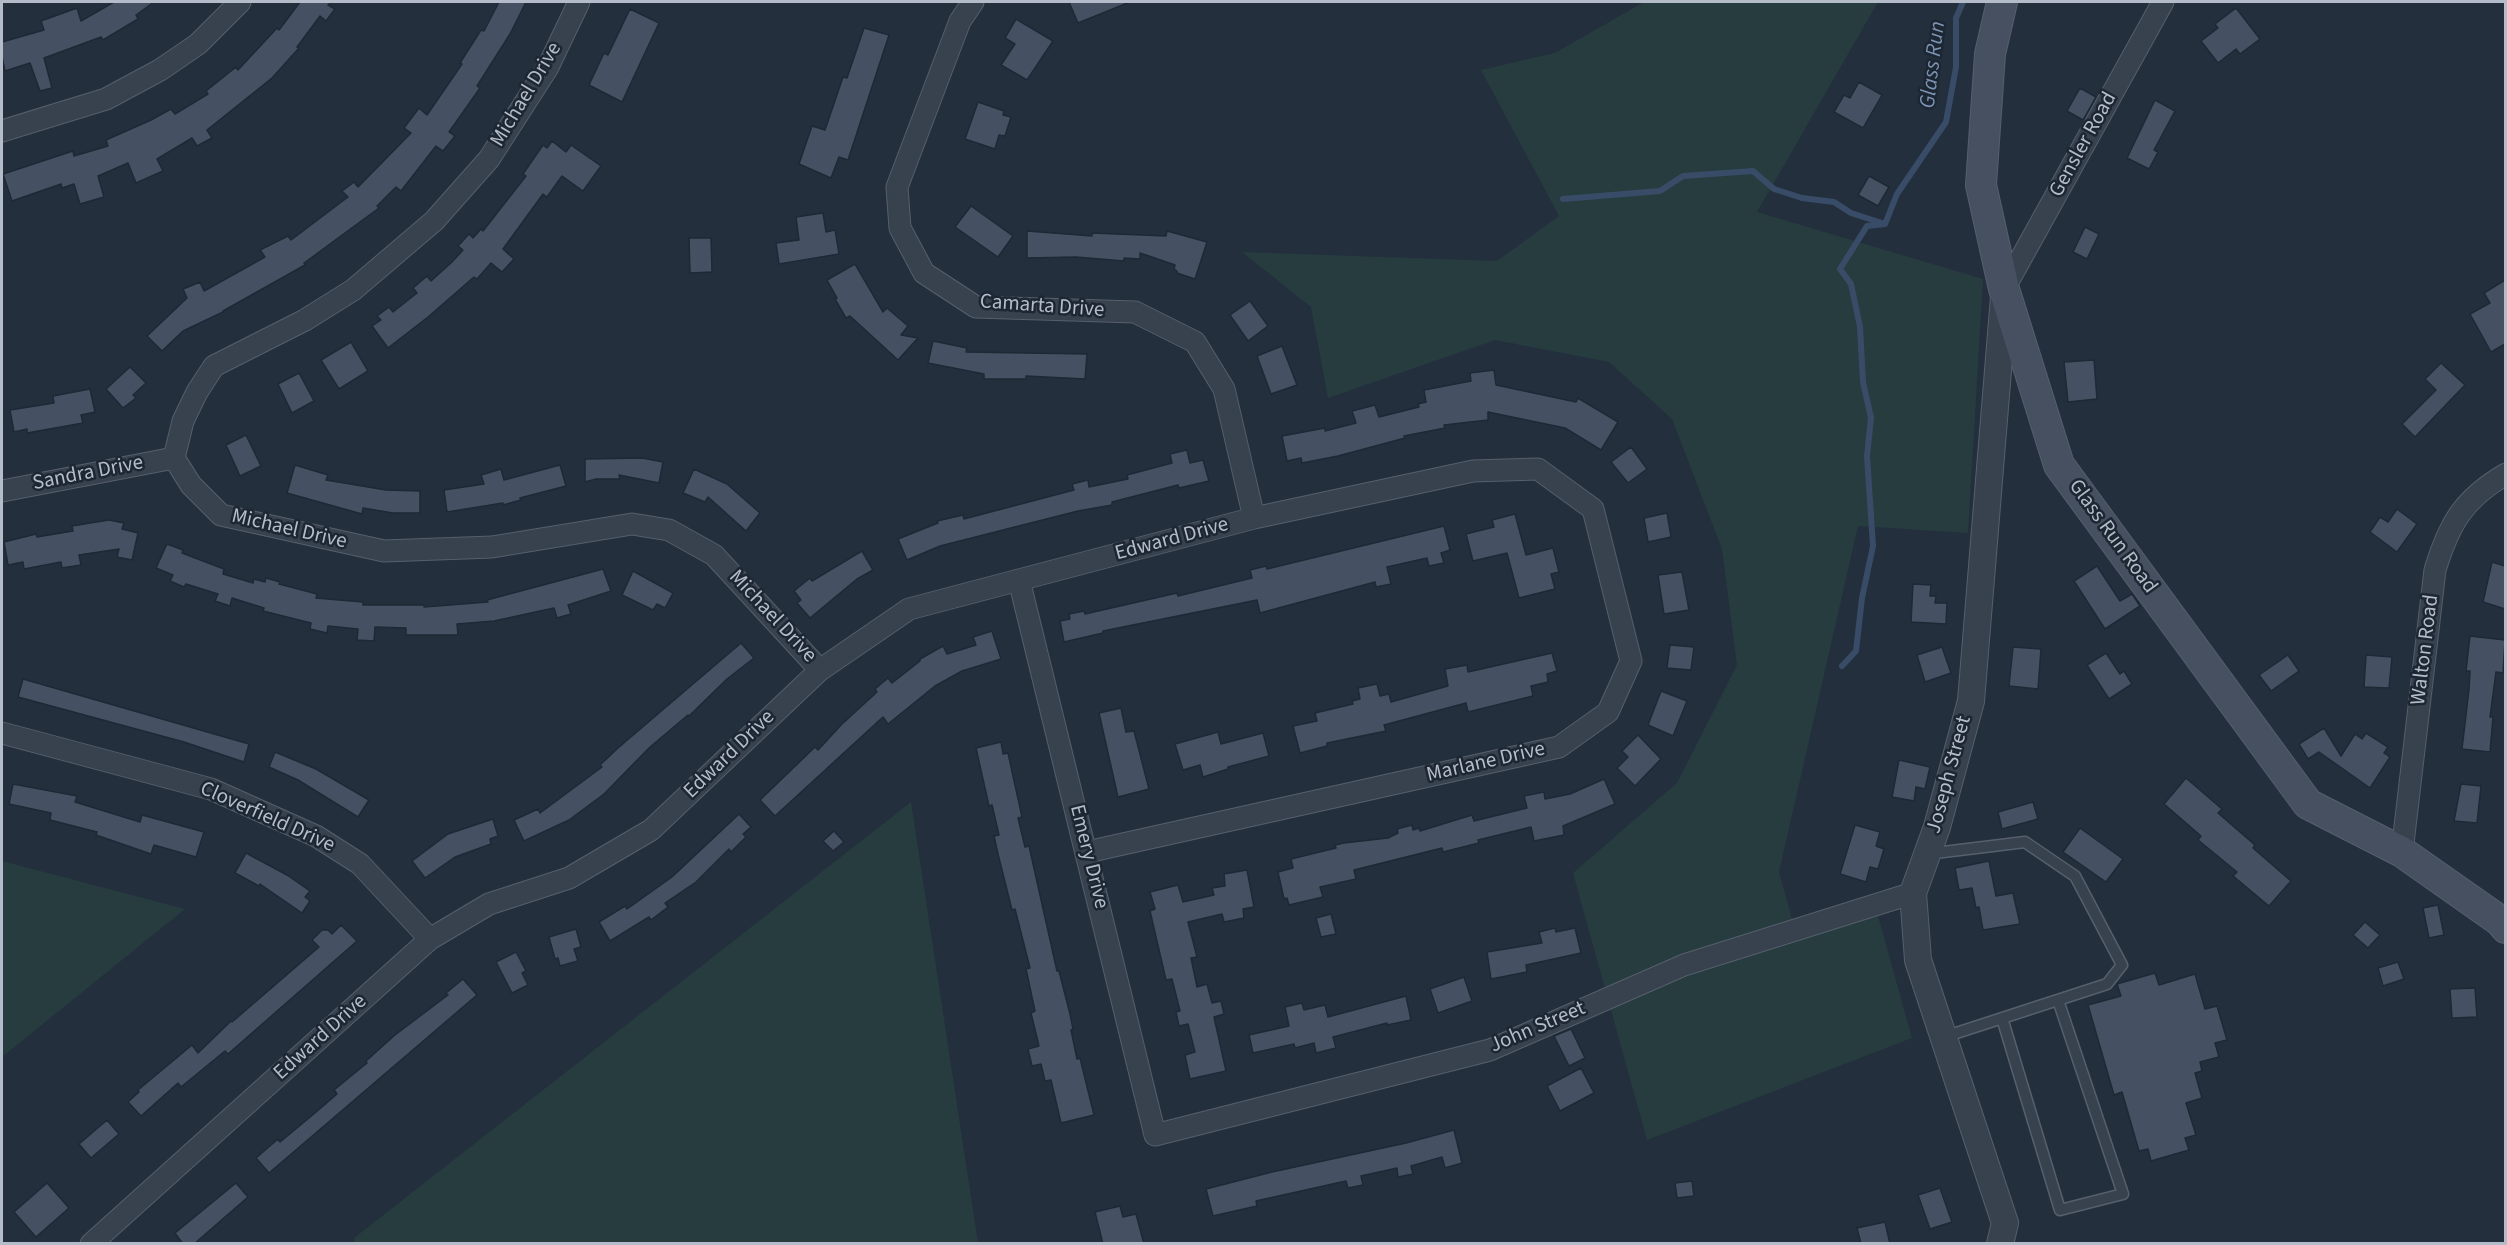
<!DOCTYPE html>
<html>
<head>
<meta charset="utf-8">
<style>
  body { margin:0 }
  #map { position:relative; width:2507px; height:1245px; overflow:hidden; background:#242f3e; font-family:"Source Sans 3",sans-serif }
  canvas { display:block }
  .frame { position:absolute; inset:0; border:3px solid #b4bcc9; pointer-events:none }
</style>
</head>
<body>
<div id="map">
<canvas width="2507" height="1245"></canvas>
<div class="frame"></div>
</div>
<script>
const ctx = document.querySelector('canvas').getContext('2d');
ctx.lineJoin = 'round';
function paint(path, color) {
  ctx.fillStyle = color;
  ctx.fill(path, 'evenodd');
}
function strokePath(path, color, width, dash) {
  ctx.strokeStyle = color;
  ctx.lineWidth = width;
  ctx.lineCap = dash ? 'butt' : 'round';
  ctx.setLineDash(dash || []);
  ctx.stroke(path);
}
function drawText(font, color, halo, rows, align = 'center') {
  ctx.font = font + ' "Source Sans 3",sans-serif';
  ctx.lineWidth = 5;
  ctx.setLineDash([]);
  ctx.textBaseline = 'middle';
  ctx.strokeStyle = halo;
  ctx.fillStyle = color;
  for (const [text, x, y, turn = 0] of rows) {
    ctx.save();
    ctx.translate(x, y);
    ctx.rotate((+turn || 0) * Math.PI / 180);
    ctx.textAlign = isNaN(turn) ? turn : align;
    if (halo) ctx.strokeText(text, 0, 0);
    ctx.fillText(text, 0, 0);
    ctx.restore();
  }
}
paint(new Path2D(`
  M1644,2H1878L1757,212L1983,279L1968,533L1858,526L1779,872L1795,930L1875,905L1912,1038L1647,1140L1573,873L1677,783L1737,665L1722,549L1672,419L1609,362L1495,340L1328,398L1311,307L1242,252L1497,261L1559,216L1481,70L1555,53Z
  M911,802L978,1243H355L354,1238Z
  M2,861L185,909L2,1057Z`), '#263c3f');
strokePath(new Path2D(`
  M1563,199L1660,191L1683,176L1753,171L1774,189L1802,198L1834,202L1851,213L1882,223
  M1885,224L1897,194L1946,122L1956,67V18L1963,2
  M1842,666L1856,651L1862,598L1873,546L1867,456L1871,418L1863,382L1860,327L1851,284L1840,269L1867,226L1885,224`), '#394c67', 6);
const building = new Path2D(`
  M114,2H154L136,15L138,19L103,40L101,37L44,58L52,88L40,91L30,63L5,71L2,57V42L44,30L41,21L77,8L81,21Z
  M300,2H331L328,5L335,9L326,21L320,16L297,47L299,48L272,78L207,130L212,138L197,146L192,138L157,159L163,171L136,183L128,163L98,176L104,197L80,204L74,184L62,188L61,184L12,201L3,174L73,151L74,156L108,146L106,140L151,120L171,109L175,114L208,94L206,91L236,67L238,70L277,28L279,30Z
  M499,2H526L510,34L477,86L480,88L449,132L455,136L443,151L436,146L401,191L396,187L377,206L379,208L304,263L305,265L223,311V312L183,331L162,351L147,336L187,298L183,289L200,282L204,291L265,257L260,250L288,236L291,240L348,197L342,191L354,182L358,187L411,133L404,128L419,108L427,115L462,64L460,63L481,30L484,31Z
  M1069,2H1130L1078,23Z
  M2236,8L2260,39L2240,54L2236,49L2218,63L2201,41L2218,28L2215,24Z
  M630,9L659,23L622,102L589,85L604,53L608,55Z
  M1016,19L1053,41L1027,80L1001,65L1015,44L1005,38Z
  M864,28L889,35L848,160L839,157L831,178L799,164L812,126L825,130L843,77L847,78Z
  M1859,82L1882,95L1863,128L1834,112L1844,95L1850,98Z
  M2080,88L2096,97L2083,120L2067,111Z
  M2155,100L2175,111L2154,150L2158,152L2149,169L2127,158Z
  M978,102L1004,111L1003,115L1011,117L1005,136L999,135L995,149L965,139Z
  M552,141L566,152L571,145L601,166L583,191L562,176L547,197L543,194L503,249L514,259L502,272L491,263L477,279L474,277L428,317L388,348L372,326L381,320L377,316L389,307L393,312L417,293L413,288L427,276L431,281L452,262L463,250L458,246L469,234L473,238L481,229L483,231L526,176L523,174L543,145L547,148Z
  M1869,176L1889,187L1878,206L1858,195Z
  M971,206L1013,236L998,257L955,227Z
  M823,213L826,232L835,230L839,254L779,264L776,243L799,240L796,217Z
  M2085,227L2099,234L2087,259L2073,252Z
  M1027,231L1092,236V233L1166,236L1167,231L1207,242L1195,279L1177,273V271L1174,269L1175,265L1140,253V259L1124,258V261L1076,257L1027,258Z
  M689,238H711L712,272L690,273Z
  M855,264L883,312L887,308L908,326L901,335L918,338L898,360L850,316L846,318L835,299L837,298L827,280Z
  M2505,280V344L2491,352L2470,314L2490,303L2484,293Z
  M1250,301L1268,326L1248,341L1230,315Z
  M933,341L967,348L966,352L1087,354L1085,379L1026,376V379H984V374L928,363Z
  M351,342L368,371L339,389L321,360Z
  M1282,346L1297,385L1271,394L1257,356Z
  M2094,360L2097,399L2068,402L2064,362Z
  M2441,363L2465,385L2415,437L2402,424L2436,390L2425,379Z
  M130,367L146,383L133,395L136,398L123,408L106,389Z
  M1494,370L1496,385L1576,402L1578,398L1618,422L1601,450L1565,428L1488,412V420L1444,425L1445,428L1404,436L1405,438L1338,456L1302,463L1301,458L1287,461L1282,436L1325,428V431L1356,423L1352,411L1375,405L1379,417L1419,407L1418,404L1426,402L1424,390L1471,381L1470,373Z
  M299,373L314,401L292,413L278,384Z
  M90,389L95,412L81,415L83,423L27,433V429L14,432L10,410L54,403L53,396Z
  M246,435L261,466L240,476L226,445Z
  M1631,447L1647,469L1628,483L1611,462Z
  M1187,450L1190,463L1203,460L1209,481L1179,488L1178,485L1112,502V505L1078,511L940,546L907,560L898,539L938,523L937,521L963,515L964,519L1074,490L1072,484L1088,480L1089,487L1128,479L1127,475L1172,463L1170,454Z
  M642,458L663,462L659,483L619,475L620,479H596L585,482V459Z
  M295,465L328,475L326,480L386,490L420,491V513H393L363,508L362,514L287,493Z
  M560,465L566,486L520,498L521,500L503,505V503L447,512L444,490L484,484L481,475L501,469L504,480Z
  M694,469L727,484L760,513L746,531L708,497L705,502L683,493Z
  M2397,509L2417,524L2397,552L2370,532L2380,517L2388,522Z
  M1667,513L1671,537L1648,542L1644,518Z
  M1515,514L1526,555L1553,548L1559,572L1551,574L1555,589L1519,598L1507,553L1473,561L1466,534L1494,527L1492,520Z
  M109,520L124,523L122,529L138,533L132,560L117,557L119,549L79,555L81,565L62,568L61,562L24,569L23,562L8,565L4,542L36,534L37,537L73,531L72,526Z
  M1444,526L1450,550L1441,553L1444,563L1429,566L1427,558L1387,567L1391,584L1376,587L1375,582L1260,613L1257,600L1103,631V633L1064,642L1060,621L1070,619L1069,614L1084,611L1085,614L1177,593L1178,596L1252,578L1250,570L1266,566L1267,569Z
  M167,544L183,550L182,553L224,569L223,574L253,583L254,579L265,582L266,578L280,582L279,584L317,594L316,598L363,602V605H424V607L488,602L487,600L603,569L611,591L568,605L571,614L557,618L554,608L494,621L457,624L458,635H406V628L375,627L374,641L357,640L358,629L328,626L327,633L310,629L311,623L263,611L264,608L232,598L230,606L215,601L218,594L186,584L184,587L170,581L173,575L156,568Z
  M862,551L873,570L857,579L810,618L797,603L801,600L794,591L810,578L812,581Z
  M2492,562L2505,566V609L2483,602Z
  M2097,566L2120,601L2132,594L2140,606L2105,629L2074,581Z
  M633,571L673,593L665,608L657,604L653,610L622,595Z
  M1682,572L1689,610L1664,614L1658,575Z
  M1913,584L1931,585L1930,596H1936L1935,603H1947L1946,624L1911,622Z
  M992,631L1001,659L962,671L935,686L888,724L883,717L775,816L760,800L815,747L818,750L842,724L877,692L875,689L888,678L892,683L920,661V659L943,646L947,654L976,645L973,637Z
  M2470,636L2505,640L2503,673L2496,672L2490,717H2493L2490,752L2462,749L2469,689L2470,671H2466Z
  M741,643L754,658L727,679L689,716L688,715L650,747L604,794L569,820L524,841L514,820L538,809L540,813L602,767L600,765L618,748Z
  M1670,645L1694,647L1691,670L1667,668Z
  M1942,647L1951,673L1925,682L1917,655Z
  M2013,647L2041,649L2038,689L2009,686Z
  M1552,653L1557,671L1547,674L1548,682L1531,686L1533,696L1468,712L1466,703L1384,725L1386,731L1327,743V746L1300,753L1293,726L1317,721L1315,713L1353,704L1352,701L1360,699L1358,688L1377,684L1380,696L1389,694L1391,702L1448,686L1445,669L1467,665L1468,672Z
  M2106,653L2120,674L2124,671L2132,684L2109,699L2087,665Z
  M2288,655L2299,671L2271,691L2259,675Z
  M2366,655L2392,657L2389,688L2364,687Z
  M23,679L249,744L244,762L184,742L18,697Z
  M1661,691L1687,701L1673,736L1648,725Z
  M1121,708L1126,732L1134,731L1149,789L1118,797L1099,713Z
  M2324,728L2341,756L2355,734L2362,739L2366,733L2388,747L2384,753L2390,757L2370,788L2319,752L2308,759L2299,744Z
  M1218,732L1221,744L1263,733L1269,756L1228,767V769L1203,777L1200,765L1183,770L1175,744Z
  M1638,735L1661,759L1635,786L1617,768L1628,757L1622,751Z
  M1001,742L1003,754L1008,753L1022,817L1018,818L1025,847L1029,846L1057,971H1059L1070,1014L1073,1029L1071,1030L1077,1059L1080,1058L1094,1115L1061,1123L1051,1080L1045,1081L1041,1064L1032,1066L1028,1049L1039,1046L1031,1013L1035,1011L1026,969L1030,968L1015,909L1012,910L998,854L994,836L999,835L992,805L989,806L976,748Z
  M275,752L316,769L369,800L358,817L298,780L269,767Z
  M1899,760L1930,767L1925,789L1916,787L1914,801L1892,797Z
  M2186,778L2222,809L2218,813L2255,845L2253,848L2291,881L2269,906L2233,876L2237,872L2198,840L2201,836L2164,804Z
  M1604,779L1615,804L1563,826L1564,835L1534,841L1531,827L1478,840L1479,843L1443,852L1442,848L1354,870L1356,879L1320,887L1323,897L1289,905L1287,898L1284,899L1278,872L1293,868L1291,859L1336,848L1335,845L1344,843L1388,838L1398,833L1397,829L1412,825L1413,830L1419,828L1420,831L1472,815L1474,821L1527,808L1524,796L1544,792L1545,799L1570,794Z
  M13,784L77,796L75,802L140,822L142,815L204,832L196,857L154,845L151,854L96,835L97,832L50,820L51,813L9,804Z
  M2461,784L2481,786L2477,823L2454,821Z
  M2033,802L2038,819L2002,829L1998,812Z
  M739,814L751,827L743,834L746,837L731,852L729,849L696,882L665,903L668,907L651,920L649,917L610,941L599,922L625,906L627,909L672,877Z
  M493,819L498,836L490,839L491,844L455,857L425,878L412,861L448,834Z
  M1855,825L1880,832L1876,846L1884,849L1878,869L1870,867L1866,882L1840,874Z
  M2080,828L2123,859L2106,882L2063,852Z
  M834,831L844,842L833,851L823,841Z
  M246,853L287,875L310,891L305,897L310,901L302,913L260,884L259,886L235,873Z
  M1989,861L1996,896L2013,893L2020,924L1983,930L1979,907L1976,908L1972,888L1959,890L1955,868Z
  M1247,870L1254,907L1243,909L1244,918L1224,922L1222,914L1188,922L1197,957L1191,958L1197,987L1207,984L1212,1003L1221,1001L1224,1014L1214,1017L1226,1071L1190,1079L1185,1055L1195,1052L1188,1024L1179,1026L1176,1012L1180,1011L1172,979L1166,980L1150,911L1155,909L1150,892L1178,885L1183,902L1214,895L1212,888L1225,886L1224,874Z
  M2438,905L2444,935L2429,938L2423,908Z
  M1331,914L1336,934L1321,937L1316,918Z
  M2365,922L2380,935L2368,948L2353,935Z
  M341,925L357,941L228,1054L225,1051L181,1087L178,1083L141,1116L128,1102L139,1092L138,1090L192,1045L198,1053L231,1021L232,1022L319,947L312,940L322,930H328L332,934Z
  M1555,928L1556,932L1575,928L1581,953L1526,965L1527,972L1491,979L1487,952L1542,943L1539,932Z
  M576,929L581,947L574,949L578,961L560,966L558,958L555,959L549,937Z
  M516,952L526,971L522,973L528,985L512,993L496,962Z
  M2398,962L2404,979L2383,986L2378,968Z
  M2155,973L2159,985L2195,974L2205,1009L2217,1006L2227,1040L2215,1043L2219,1057L2200,1062L2202,1071L2195,1073L2202,1098L2186,1103L2196,1135L2185,1138L2189,1150L2151,1161L2148,1149L2139,1151L2122,1092L2114,1095L2088,1005L2121,996L2117,984Z
  M1464,977L1472,1001L1438,1013L1430,989Z
  M463,979L477,995L269,1173L256,1158L278,1139L280,1142L315,1113L337,1094L334,1090L367,1063L366,1061L395,1035L448,995L446,993Z
  M2475,988L2477,1017L2452,1018L2450,989Z
  M1406,996L1411,1020L1387,1025V1023L1333,1037L1336,1048L1316,1053L1314,1043L1295,1048L1294,1044L1253,1053L1249,1035L1289,1026L1285,1007L1302,1003L1304,1010L1325,1005L1328,1017Z
  M1571,1029L1585,1058L1569,1066L1554,1036Z
  M1581,1068L1594,1093L1560,1111L1547,1086Z
  M107,1120L119,1134L91,1158L79,1144Z
  M1454,1130L1462,1163L1445,1168L1442,1157L1411,1166L1413,1174L1398,1177L1397,1168L1361,1176L1363,1185L1348,1188L1346,1181L1256,1201L1257,1206L1213,1216L1206,1189L1272,1172L1406,1143Z
  M1692,1181L1694,1196L1677,1198L1675,1183Z
  M47,1183L69,1208L36,1237L14,1212Z
  M236,1183L248,1197L194,1244H183L175,1233Z
  M1940,1188L1952,1222L1930,1229L1918,1195Z
  M1120,1206L1123,1217L1136,1214L1144,1244H1103L1095,1212Z
  M1885,1222L1890,1244H1861L1857,1228Z`);
paint(building, '#455162');
strokePath(building, '#1f2835', 1.5);
const service = new Path2D(`
  M1927,854L2025,842L2075,876L2122,965L2107,984L1944,1037
  M2002,1018L2060,1210L2123,1194L2058,1000`);
const minor = new Path2D(`
  M579,2L548,67L489,159L434,221L353,290L305,320L214,366L197,392L183,421L174,458L191,485L221,515L384,551L492,547L632,524L669,530L714,555L820,670
  M973,2L960,21L897,187L900,228L924,273L976,307L1135,312L1195,342L1224,389L1254,518
  M2,131L106,99L160,70L198,44L240,2
  M2004,289L2163,2
  M2,491L174,458
  M1019,580L1155,1135L1490,1050L1684,965L1913,893
  M2,733L211,789L316,836L360,864L430,939
  M2402,852L2435,570C2449,524 2463,499 2506,474
  M91,1244L430,939L489,904L569,878L651,830L820,670L909,609L1254,518L1473,471L1538,469L1593,509L1631,661L1608,712L1559,747L1087,852`);
const tertiary = new Path2D(`
  M2000,1244L2005,1223L1918,960L1913,893L1937,827L1971,701L2004,297`);
const secondary = new Path2D(`
  M2002,2L1990,54L1981,185L2004,289L2059,465L2308,804L2402,852L2500,921L2506,928`);
strokePath(service, '#565f6c', 13);
strokePath(minor, '#565f6c', 23);
strokePath(tertiary, '#565f6c', 28);
strokePath(secondary, '#565f6c', 32);
strokePath(service, '#38414e', 10);
strokePath(minor, '#38414e', 21);
strokePath(tertiary, '#38414e', 26);
strokePath(secondary, '#465061', 30);
drawText('21px', '#b4bcc9', '#1d2633', [
  ["Michael Drive",527,95,-59],
  ["Gensler Road",2084,145,-61],
  ["Camarta Drive",1042,307,4],
  ["Sandra Drive",88,474,-11],
  ["Michael Drive",289,530,13],
  ["Glass Run Road",2112,537,54],
  ["Edward Drive",1172,540,-15],
  ["Michael Drive",772,617,47],
  ["Walton Road",2426,650,-83],
  ["Edward Drive",730,755,-44],
  ["Marlane Drive",1486,763,-13],
  ["Joseph Street",1950,775,-75],
  ["Cloverfield Drive",267,818,24],
  ["Emery Drive",1088,857,76],
  ["John Street",1538,1028,-23],
  ["Edward Drive",321,1038,-42]
]);
drawText('italic 22px', '#7c92b1', '#1d2633', [
  ["Glass Run",1934,65,-83]
]);
</script>
</body>
</html>
